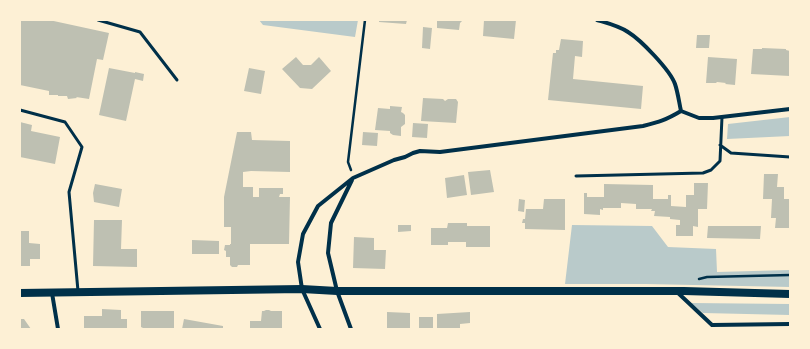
<!DOCTYPE html>
<html>
<head>
<meta charset="utf-8">
<style>
  body { margin:0 }
  #map { position:relative; width:810px; height:349px; overflow:hidden; background:#fdf0d5; font-family:"Roboto Condensed",sans-serif }
  canvas { display:block }
  .frame { position:absolute; inset:0; border:21px solid #fdf0d5; pointer-events:none }
</style>
</head>
<body>
<div id="map">
<canvas width="810" height="349"></canvas>
<div class="frame"></div>
</div>
<script>
const ctx = document.querySelector('canvas').getContext('2d');
ctx.lineJoin = 'round';
function paint(path, color) {
  ctx.fillStyle = color;
  ctx.fill(path, 'evenodd');
}
function strokePath(path, color, width, dash) {
  ctx.strokeStyle = color;
  ctx.lineWidth = width;
  ctx.lineCap = dash ? 'butt' : 'round';
  ctx.setLineDash(dash || []);
  ctx.stroke(path);
}
paint(new Path2D(`
  M259,20H358L355,37L263,25Z
  M790,117V136L727,139L728,124Z
  M572,225L652,226L668,247L716,249L717,272L790,270V287L646,284H565Z
  M691,303L790,304V315L703,313Z`), '#b9caca');
paint(new Path2D(`
  M20,20H49L109,33L103,60L97,59L89,99L76,97L77,98L68,99L67,96H58V95H49V91L20,85Z
  M379,20H407L406,24L379,22Z
  M437,20H463L460,23L459,30L437,28Z
  M484,20H516L514,39L483,36Z
  M423,27L432,28L430,49L422,48Z
  M697,35H710L709,48H696Z
  M561,39L583,41L582,57L575,56L573,79L643,86L641,109L548,100L553,53H556V50H559Z
  M762,48L786,49V50L790,51V76L751,74L753,49H762Z
  M296,57L303,65H311L319,57L331,71L312,89L300,88L282,69Z
  M708,57L737,59L735,85L725,84L726,83L717,82L716,83H706Z
  M109,68L135,73V72L144,74L143,81L135,79L126,121L99,115Z
  M249,68L265,71L261,94L244,91Z
  M423,98L443,99L445,101L448,99H456L458,102L456,123L421,121Z
  M390,106L402,107L401,112L403,113L405,115V124L401,127V136L393,135L390,133V131L375,130L378,108L390,109Z
  M20,122L32,125L31,131L60,137L55,164L20,157Z
  M413,123L428,124L427,138L412,137Z
  M237,132H251L252,140L290,141V172L251,171L243,172V187H253V197H259V188H283V194H280L279,197H290L289,244H250V265H238L237,267H232L230,265V257H226V251L224,250L225,245H230V244H231V227H224V197Z
  M363,132L378,133L377,146L362,145Z
  M490,170L494,192L471,195L468,172Z
  M764,174H778L777,187H784V199H790L789,217H790V228H775L776,218H771L772,199H763Z
  M464,175L467,195L447,198L445,178Z
  M694,183H708L707,209H698V227L693,226V236H676V225H680V220L670,219V217L654,216L655,211H651L652,209H636V204L621,203V208H603V210L600,209V215L584,214V193H587V197H604V184L653,185V199H668V195H671V206L686,207V195H694Z
  M95,184L122,189L119,207L94,202L93,193Z
  M519,199L525,200L524,212L518,211Z
  M544,199H565V230L525,229V223H522L523,219H525L526,209H543Z
  M94,220H122L121,249H137V267L93,266Z
  M448,223H467V226H490V247H466V242H448V245H431V228H447Z
  M398,225H411V231L398,232Z
  M708,226H761L760,239L707,238Z
  M20,231H29V243L40,244V259H30V266H20Z
  M354,237L374,238V250H386L385,269L353,268Z
  M192,240L219,241V254H192Z
  M102,309L121,310V319H127V329H84V316H102Z
  M266,310H269L271,311H282V329H250V321H261L262,311H264Z
  M141,311H174V329H157L155,328H143L141,327Z
  M387,312L410,313V329H387Z
  M470,312V323L460,324V329H437V314Z
  M419,317H433V329H419Z
  M20,319H24L31,329H20Z
  M184,319L223,326V329H182Z`), '#bec0b2');
strokePath(new Path2D(`
  M351,170L348,162L365,20
  M699,279L707,277L790,275`), '#003049', 2.5);
strokePath(new Path2D(`
  M98,20L140,32L177,80
  M20,110L65,122L82,147L69,192L78,291
  M720,145L731,153L790,157
  M576,176L703,173L711,170L720,161L722,117`), '#003049', 3);
strokePath(new Path2D(`
  M597,20C607,23 619,26 628,32C641,40 670,70 675,84C678,93 679,102 681,111
  M681,111L699,118H713L790,109
  M677,292L712,325L790,324
  M52,293L58,329
  M320,329L302,289L298,262L303,234L318,206L353,178L394,160L405,157L413,153L420,151L440,152L643,126C659,122 666,120 681,111
  M351,329L337,291L328,253L331,223L352,180`), '#003049', 4);
strokePath(new Path2D(`
  M20,293L302,289L337,291H684L790,294`), '#003049', 8);
</script>
</body>
</html>
